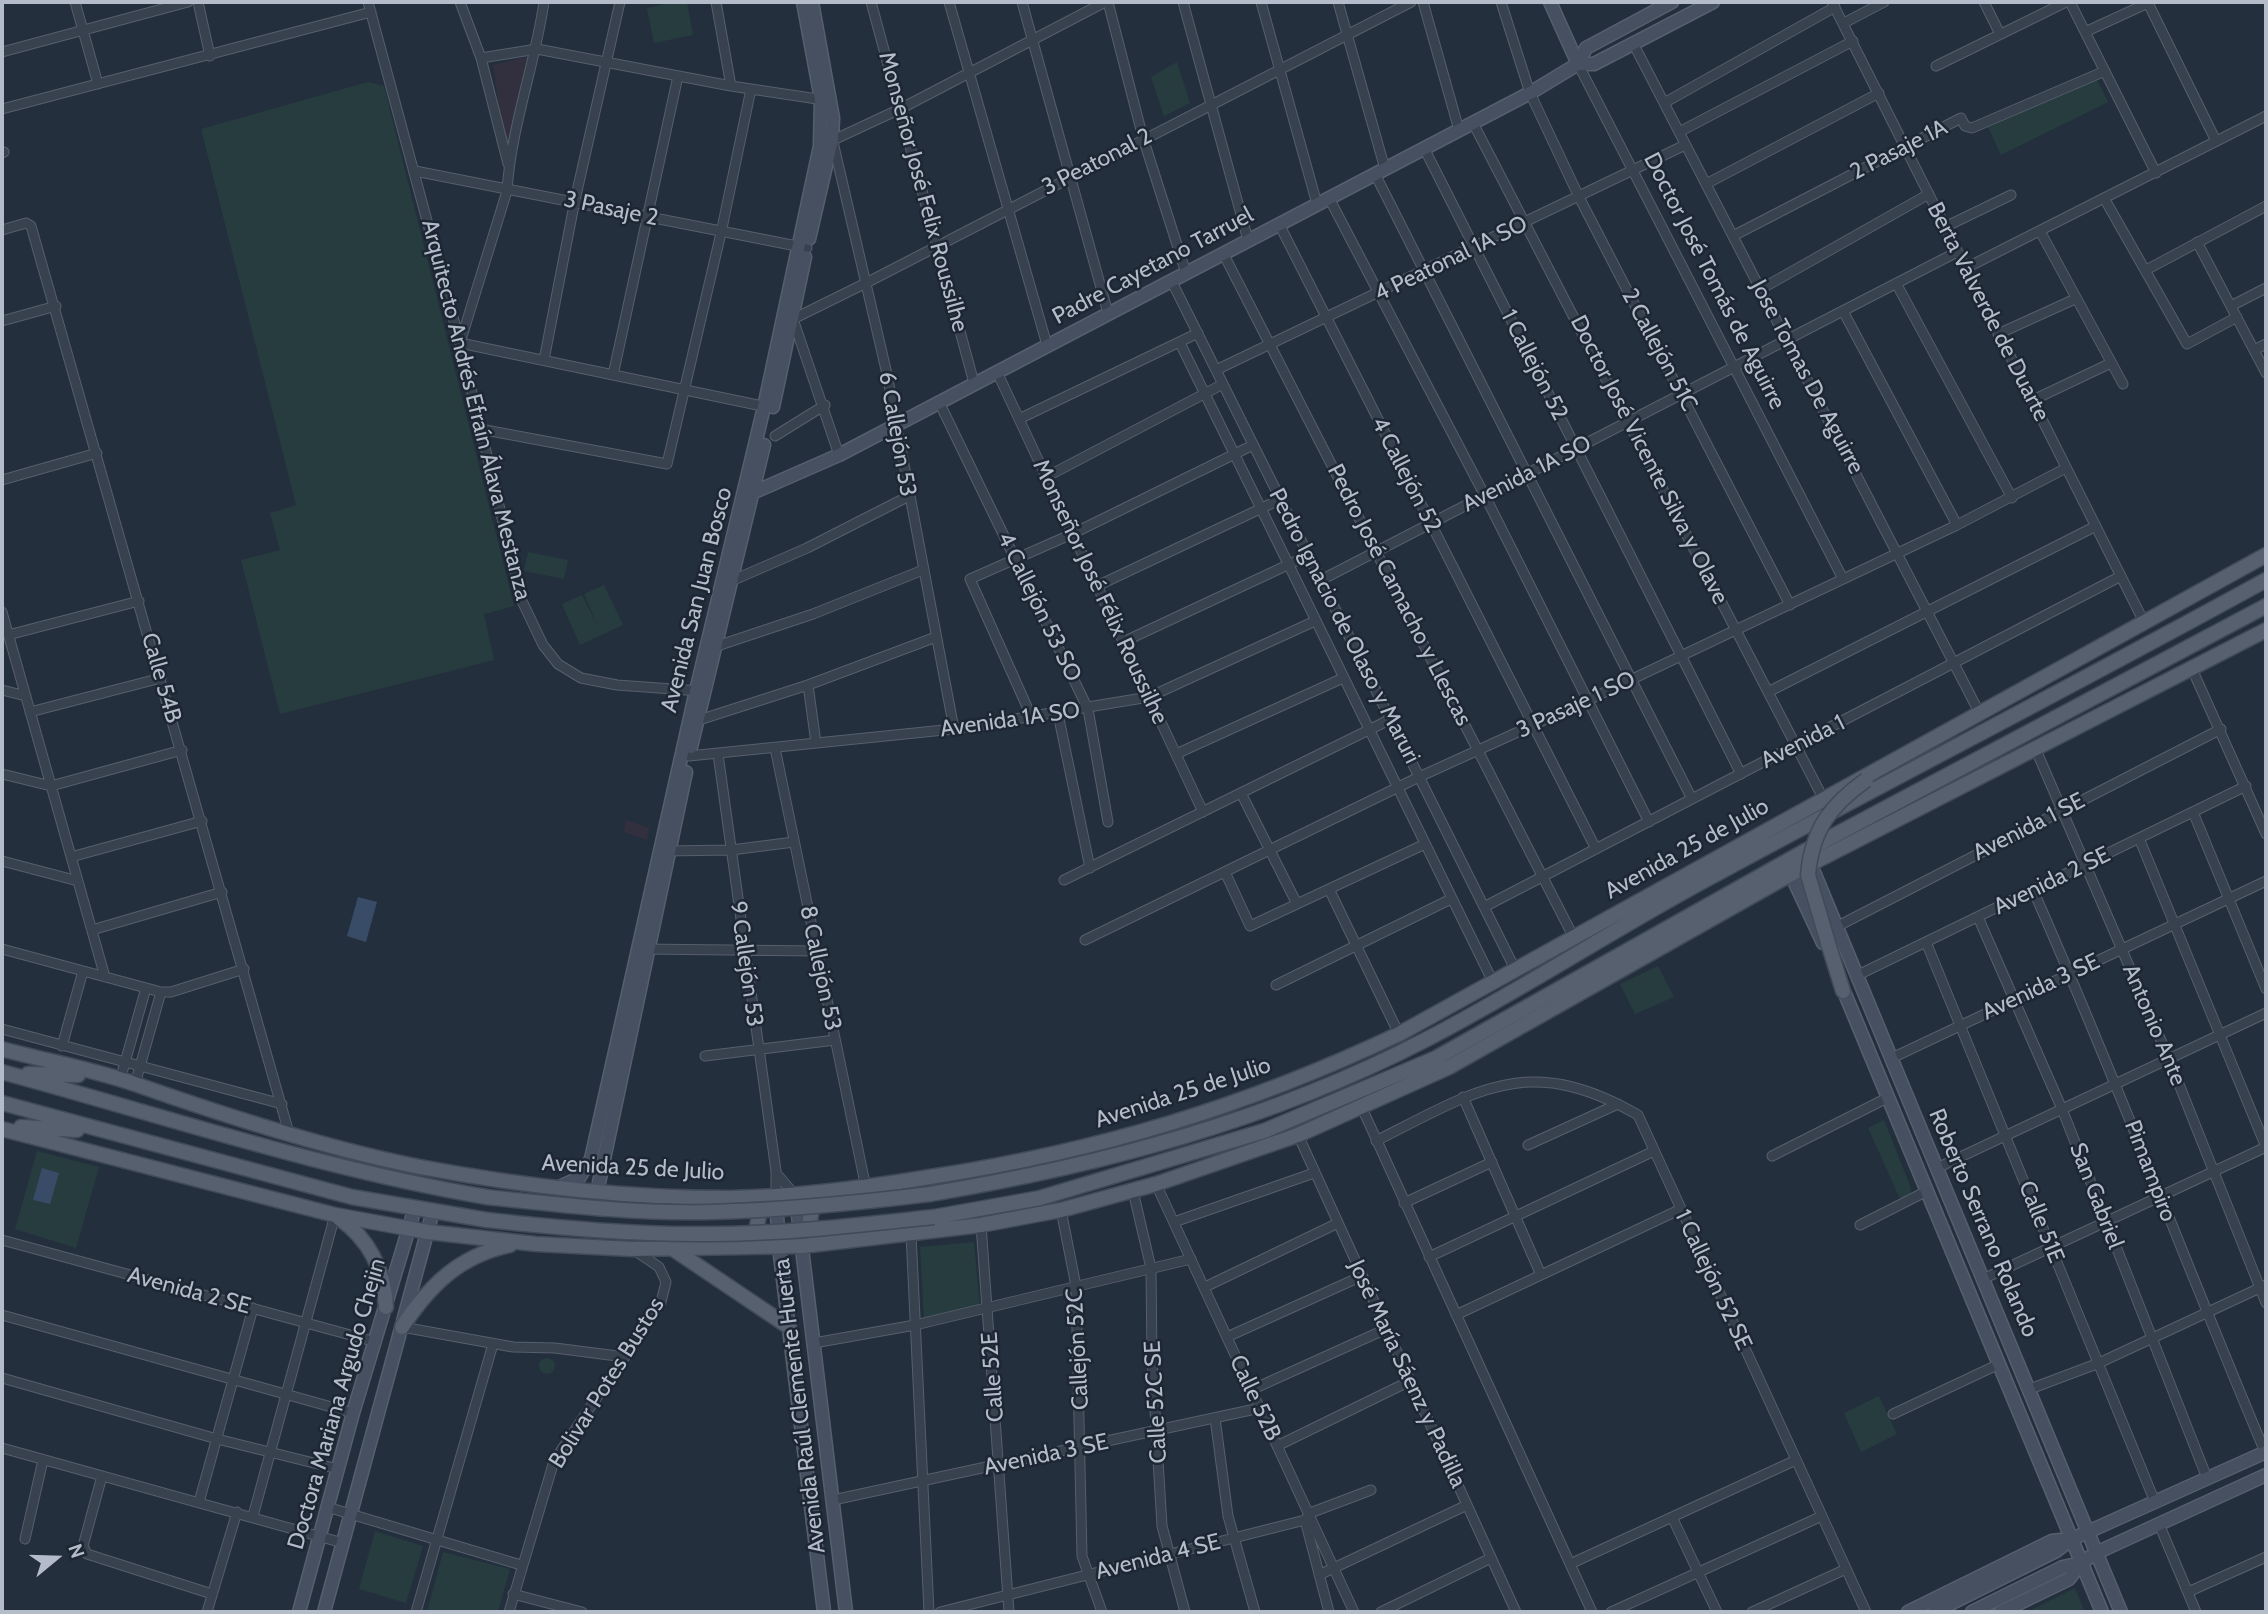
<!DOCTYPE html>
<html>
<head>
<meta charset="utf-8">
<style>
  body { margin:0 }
  #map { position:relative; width:2268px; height:1614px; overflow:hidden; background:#242f3e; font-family:Cabin,sans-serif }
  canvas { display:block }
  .frame { position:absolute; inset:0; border:4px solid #b4bcc9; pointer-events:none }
  .north { position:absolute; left:21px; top:1523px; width:70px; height:70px; -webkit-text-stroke:5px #1d2633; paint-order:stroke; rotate:71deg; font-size:19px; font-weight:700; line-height:28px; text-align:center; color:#b4bcc9 }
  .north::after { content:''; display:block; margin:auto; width:24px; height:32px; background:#b4bcc9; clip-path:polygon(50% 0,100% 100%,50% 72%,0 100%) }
</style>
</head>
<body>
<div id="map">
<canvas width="2268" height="1614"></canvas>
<div class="frame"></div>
<div class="north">N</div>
</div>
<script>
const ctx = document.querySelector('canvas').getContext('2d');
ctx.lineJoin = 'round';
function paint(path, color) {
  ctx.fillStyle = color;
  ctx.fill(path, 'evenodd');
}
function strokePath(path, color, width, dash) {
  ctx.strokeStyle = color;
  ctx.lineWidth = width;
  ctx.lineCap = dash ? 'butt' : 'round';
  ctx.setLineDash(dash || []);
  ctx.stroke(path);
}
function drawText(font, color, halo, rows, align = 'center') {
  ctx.font = font + ' Cabin,sans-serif';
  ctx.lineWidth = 5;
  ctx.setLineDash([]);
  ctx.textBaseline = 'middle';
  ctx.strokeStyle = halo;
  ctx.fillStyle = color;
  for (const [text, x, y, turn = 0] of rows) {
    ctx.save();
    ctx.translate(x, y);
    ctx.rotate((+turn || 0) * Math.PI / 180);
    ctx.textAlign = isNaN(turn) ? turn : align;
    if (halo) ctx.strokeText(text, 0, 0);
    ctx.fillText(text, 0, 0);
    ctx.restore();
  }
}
paint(new Path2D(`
  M527,57L512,140L504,139L493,65Z
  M626,820L649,828L647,840L624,832Z`), '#32303f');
paint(new Path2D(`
  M676,2H687L693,35L654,43L647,8Z
  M1177,62L1190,103L1164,116L1151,77Z
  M2097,80L2108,102L2001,155L1988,127Z
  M368,82L384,86L514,606L484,614L494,660L280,714L241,560L280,550L270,513L296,505L201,129Z
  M528,552L568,560L564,579L524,571Z
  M604,585L623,625L580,645L562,604L582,595L598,627L584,594Z
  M1658,966L1674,997L1635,1014L1620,984Z
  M1884,1120L1911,1188L1910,1195L1901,1201L1868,1128Z
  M37,1151L99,1167L76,1248L15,1229Z
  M974,1242L980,1307L924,1320L920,1247Z
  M539 1366a8 8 0 1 1 16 0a8 8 0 1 1-16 0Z
  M1879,1396L1897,1434L1861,1452L1844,1413Z
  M375,1531L423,1546L406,1603L359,1589Z
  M443,1552L510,1569L498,1612H427Z
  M2075,1588L2085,1612H2027Z`), '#263c3f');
paint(new Path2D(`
  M358,897L377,902L366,942L347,936Z
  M42,1168L59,1173L50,1204L33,1200Z`), '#394c67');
const street = new Path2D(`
  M75,2L98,84
  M198,2L210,56
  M368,2L460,343L522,601L543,645L558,664L581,678L617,685L700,691
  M460,2L481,58L508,164
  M544,2C535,65 511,127 507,191L460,343L767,407
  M716,2L731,86
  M871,2L974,383
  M949,2L1047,345
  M1022,2L1108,313
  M1108,2L1143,138L1186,273
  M1183,2L1248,240
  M1261,2L1317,204
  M1338,2L1385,169
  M1423,2L1459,130
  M1501,2L1530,93L1579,197L1790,605
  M1832,2L2144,622
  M1984,2L2000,34
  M2070,2L2156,173
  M1844,23L1884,2
  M2085,32L2148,3L2216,141
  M1633,43L1979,712
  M2,52L188,2
  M481,58L537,49L731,86L824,100
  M1578,64L1843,579
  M1936,66L2066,2
  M1664,103L1835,7
  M2,109L371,12
  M1473,123L1823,798
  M1679,132L1853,41
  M829,142L902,108L1105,2
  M833,142L887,374L954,729
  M1424,148L1741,774
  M2,153L4,152
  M415,171L807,248
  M1375,174L1692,799
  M1706,184L1879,93
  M1329,198L1485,496L1649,822
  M2104,198L2187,344L2237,317
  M1279,224L1596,849
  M1945,227L2011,195
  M2,230L26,223L31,226L289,1133
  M2040,231L2123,384
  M1733,236L1961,118L1965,126L1972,128L2105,71
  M2197,242L2266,373
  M1223,253L1574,938
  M1966,268L2266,116
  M2146,270L2266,206
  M1171,280L1516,971
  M1896,283L2012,498
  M1761,289L1929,194
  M2231,306L2266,288
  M1843,311L1957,525
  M790,318L793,319L866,283L1411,2
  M793,319L839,455
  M2,321L56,306
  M1998,334L2075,299
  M1180,343L1494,984
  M2254,350L2266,344
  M544,360L575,200L620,2
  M1216,370L1685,145
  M997,372L1203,812
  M613,375L678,76
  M2033,400L2111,363
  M939,402L1088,709L1108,822
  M1019,419L1198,333
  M480,429L667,464L721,233L751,89
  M775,436L825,405
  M1046,477L1223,384
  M2,480L97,453
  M1321,580L1957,252
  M729,582L807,548L909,496
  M1097,586L1281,499
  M2,612L105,977
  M8,635L139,601
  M1123,642L1309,555
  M711,648L813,614L923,570
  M2192,669L2266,834
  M808,685L816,743
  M2,690L26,696
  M1768,692L2096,526
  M30,712L161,678
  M1058,714L1090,868
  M1032,718L970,579L1072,534L1253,445
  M699,720L808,685L936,637
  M775,748L866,1188
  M2036,750L2169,1059L2266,1303
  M718,754L776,1171V1196
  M1176,754L1343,678
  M689,756L954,729L1149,697L1315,621
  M2,774L51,786L182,750
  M1241,793L1297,904
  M2193,812L2266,989
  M2139,838L2266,1147
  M665,851L731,850L794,842
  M71,857L202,821
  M2,861L78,881
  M1225,872L1250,926L1425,844
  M1064,880L1391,719
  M1329,889L1399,1034
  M2033,890C2115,1075 2186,1265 2265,1452
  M1484,907L2121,576
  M1978,917L2062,1109L2207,1478
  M1838,926L2221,729
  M92,930L222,892
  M1085,940L1419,777L1586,701L1957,525L2066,468
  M1926,942L2155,1502
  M2,949L161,992H171L244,969
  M642,949L817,951
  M1858,975L2246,786
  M1276,985L1451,899
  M2,1029L282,1104
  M62,1046L83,971
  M705,1056L835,1040
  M1892,1058L2266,881
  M120,1080L146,988
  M135,1084L161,992
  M1463,1097L1541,1275
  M1362,1108L1592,1612
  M1298,1135L1516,1612
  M1376,1141C1477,1090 1529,1052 1638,1115L1866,1612
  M1528,1145L1618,1104
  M1772,1156L1887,1098
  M1937,1168L2266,1013
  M776,1173L795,1195
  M1156,1184L1354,1612
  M1133,1191L1151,1268L1152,1361L1162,1526L1185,1612
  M1404,1203L1492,1162
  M1061,1210L1076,1286L1082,1556L1102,1612
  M1174,1222L1314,1173
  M981,1225L1009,1612
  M1860,1225L1925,1192
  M911,1234L929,1612
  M2,1240L376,1342
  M1429,1257L1654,1151
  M1983,1279L2266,1147
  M1205,1287L1338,1223
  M2,1315L353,1413
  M1456,1315L1681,1209
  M402,1327L513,1347L555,1348L625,1357
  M1227,1337L1362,1276
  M814,1343L915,1325L1191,1259
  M2,1378L217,1439L338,1469
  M2030,1389L2099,1363L2266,1285
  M1251,1390L1386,1329
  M1893,1414L1997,1365
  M1215,1418L1228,1516L1255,1612
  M1277,1446L1410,1381
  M2,1448L343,1543
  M102,1476L83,1546L87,1554L212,1594
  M833,1500L1260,1408
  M199,1502L253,1308
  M327,1507L521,1565
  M253,1516L335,1215
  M1672,1517L1717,1612
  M1305,1520L1329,1612
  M2159,1524L2196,1612
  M25,1539L43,1460
  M1570,1564L1796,1460
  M1319,1575L1467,1505
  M2188,1592L2266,1557
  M513,1594L582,1612
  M207,1612L237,1512
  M416,1612L493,1344
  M509,1612L554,1461L661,1302L666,1282L659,1267L634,1250
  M940,1612L1305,1520L1310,1513L1371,1490
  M1381,1612L1491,1558
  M1611,1612L1822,1516
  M1752,1612L1846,1569`);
const secondary = new Path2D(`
  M1550,2L1578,64
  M1578,64L1586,48L1672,2
  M809,239L832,140L833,118L812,2
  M773,407L805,257
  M750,494L839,455L1530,93L1578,64H1594L1713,2
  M691,747L764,445
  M1809,860L2121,1612
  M1788,868L1823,943
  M1840,982L2102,1612
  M557,1188L579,1178L591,1159L696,691L764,407L820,146L821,99L803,2
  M597,1192L686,772
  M776,1199L779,1247L824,1612
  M796,1199L846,1612
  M299,1612L353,1413L415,1208
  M324,1612L433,1211
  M1908,1612L2052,1541L2071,1539
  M1934,1612L2056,1551L2072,1539L2266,1452
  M1972,1612L2063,1567L2081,1563
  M2001,1612L2069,1579L2081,1563L2096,1553L2266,1475`);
const primary = new Path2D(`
  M1828,943L1843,991
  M2,1049C46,1061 92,1069 135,1084C223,1115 328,1149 420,1167C521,1186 625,1198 729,1198C797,1197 864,1188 930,1177C1099,1151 1245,1107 1399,1034L2266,555
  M2,1072C164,1116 322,1169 487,1197
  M28,1074L78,1075
  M2,1103L352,1197L487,1220
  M21,1127L77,1130
  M2,1129L335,1215L428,1232L536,1244L632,1249L802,1246L981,1225L1061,1210L1156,1184L1298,1135L1449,1067L1791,874L2266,630
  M930,1194C1102,1165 1269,1121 1425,1040C1526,988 1621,924 1722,871C1903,773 2086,679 2266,580
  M815,1197L810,1219L817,1241
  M752,1199L759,1215L754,1243
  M934,1217L1040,1198L1264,1131L1436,1058L1805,851L2266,606
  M339,1218C370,1240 384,1269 386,1307
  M673,1249L789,1327
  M402,1327C430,1285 459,1256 510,1245`);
strokePath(street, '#565f6c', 11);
strokePath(secondary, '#565f6c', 15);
strokePath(primary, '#414a57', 17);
strokePath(street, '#38414e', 9);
strokePath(secondary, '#465061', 12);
strokePath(primary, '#56606e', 14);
const primaryBridge = new Path2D(`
  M1828,943L1808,875C1812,829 1831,805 1866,780
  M487,1197C562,1205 636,1214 711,1212C785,1210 857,1203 930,1194
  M487,1220C562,1228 636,1235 711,1234C785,1234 859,1225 934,1217`);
strokePath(primaryBridge, '#414a57', 17, []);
strokePath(primaryBridge, '#56606e', 14);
drawText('23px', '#b4bcc9', '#1d2633', [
  ["2 Pasaje 1A",1899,150,-27],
  ["3 Peatonal 2",1097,162,-27],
  ["Monseñor José Felix Roussilhe",923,192,75],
  ["3 Pasaje 2",611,209,12],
  ["4 Peatonal 1A SO",1451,259,-26],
  ["Padre Cayetano Tarruel",1153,266,-28],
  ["Doctor José Tomás de Aguirre",1714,281,63],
  ["Berta Valverde de Duarte",1988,312,63],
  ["2 Callejón 51C",1659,350,62],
  ["1 Callejón 52",1534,365,63],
  ["Jose Tomas De Aguirre",1807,377,62],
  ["Arquitecto Andrés Efraín Álava Mestanza",476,410,76],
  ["6 Callejón 53",897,434,80],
  ["Doctor José Vicente Silva y Olave",1649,460,63],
  ["Avenida 1A SO",1527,474,-27],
  ["4 Callejón 52",1406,475,63],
  ["Monseñor José Félix Roussilhe",1100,592,65],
  ["Pedro José Camacho y Llescas",1399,595,63],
  ["Avenida San Juan Bosco",697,600,-76],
  ["4 Callejón 53 SO",1039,607,64],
  ["Pedro Ignacio de Olaso y Maruri",1344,626,63],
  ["Calle 54B",161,678,74],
  ["3 Pasaje 1 SO",1576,705,-25],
  ["Avenida 1A SO",1010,720,-8],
  ["Avenida 1",1803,742,-27],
  ["Avenida 1 SE",2029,827,-27],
  ["Avenida 25 de Julio",1687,849,-29],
  ["Avenida 2 SE",2052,881,-26],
  ["9 Callejón 53",746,964,82],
  ["8 Callejón 53",820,968,78],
  ["Avenida 3 SE",2041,987,-25],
  ["Antonio Ante",2154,1025,67],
  ["Avenida 25 de Julio",1183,1093,-18],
  ["Avenida 25 de Julio",633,1168,3],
  ["Pimampiro",2150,1171,69],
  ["San Gabriel",2096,1196,69],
  ["Calle 51E",2041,1222,68],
  ["Roberto Serrano Rolando",1983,1223,67],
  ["1 Callejón 52 SE",1713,1280,65],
  ["Avenida 2 SE",189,1291,15],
  ["Callejón 52C",1078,1349,-93],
  ["José María Sáenz y Padilla",1407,1374,65],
  ["Calle 52E",993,1377,-94],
  ["Bolivar Potes Bustos",607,1383,-58],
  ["Calle 52B",1255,1398,65],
  ["Calle 52C SE",1156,1402,-93],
  ["Doctora Mariana Argudo Chejin",337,1404,-74],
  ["Avenida Raúl Clemente Huerta",800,1406,-97],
  ["Avenida 3 SE",1046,1455,-12],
  ["Avenida 4 SE",1158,1557,-14]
]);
</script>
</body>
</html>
